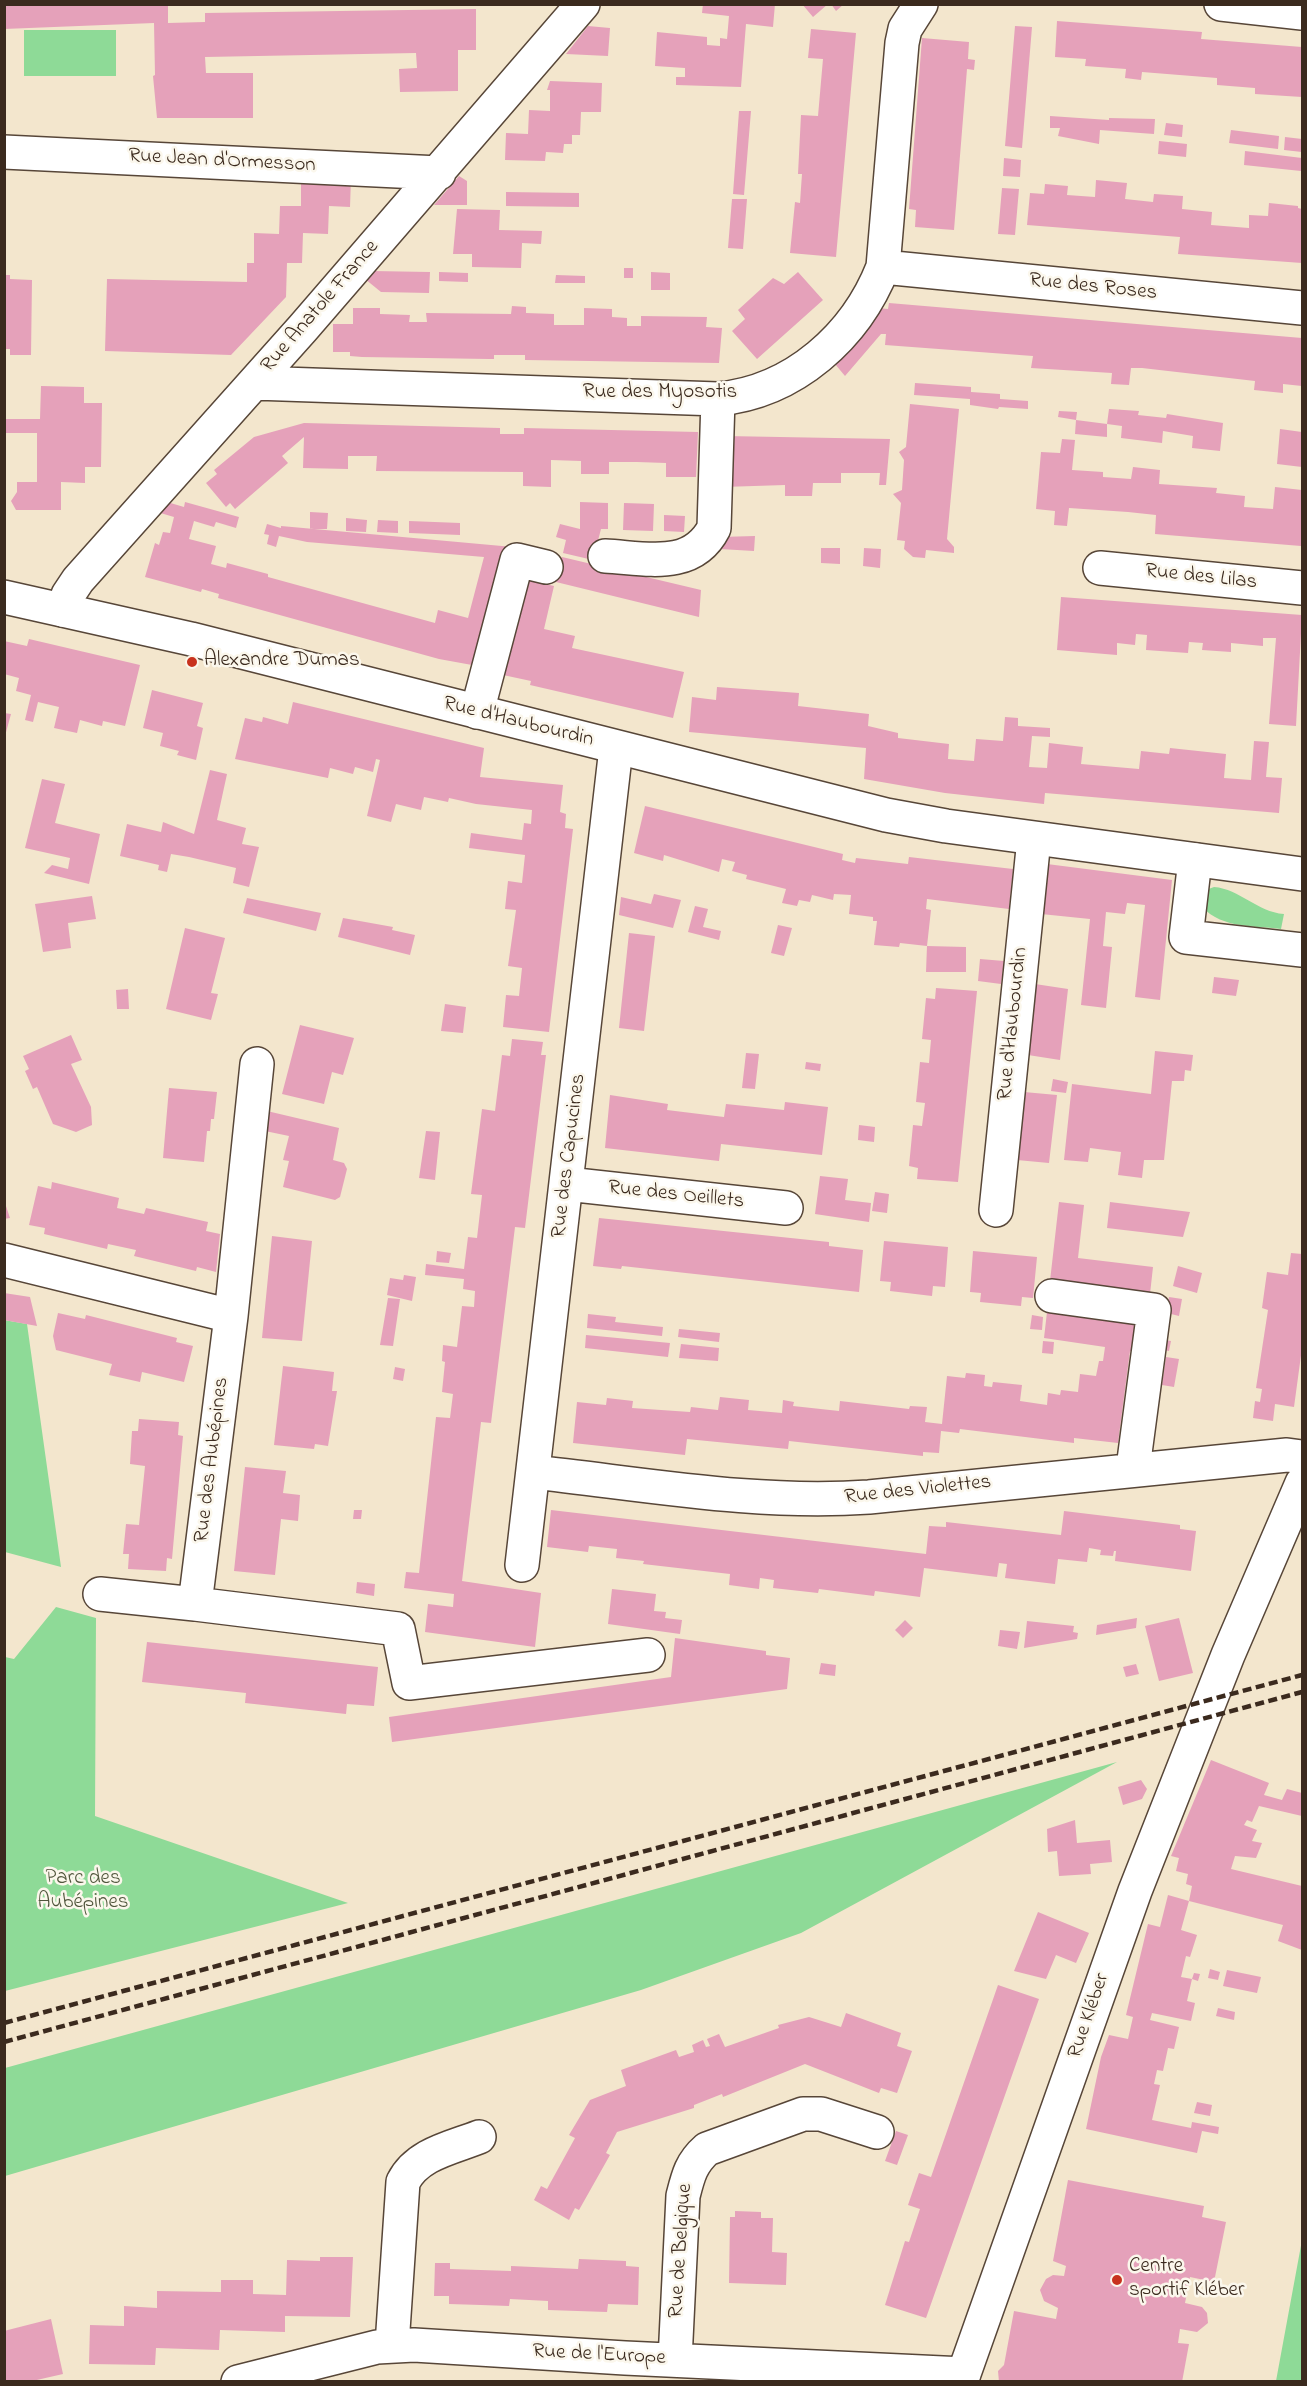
<!DOCTYPE html>
<html>
<head>
<meta charset="utf-8">
<style>
  body { margin:0 }
  #map { position:relative; width:1307px; height:2386px; overflow:hidden; background:#f3e6cd; font-family:"Indie Flower",sans-serif }
  canvas { display:block }
  .frame { position:absolute; inset:0; border:6px solid #3b2a1e; pointer-events:none }
</style>
</head>
<body>
<div id="map">
<canvas width="1307" height="2386"></canvas>
<div class="frame"></div>
</div>
<script>
const ctx = document.querySelector('canvas').getContext('2d');
ctx.lineJoin = 'round';
function paint(path, color) {
  ctx.fillStyle = color;
  ctx.fill(path, 'evenodd');
}
function strokePath(path, color, width, dash) {
  ctx.strokeStyle = color;
  ctx.lineWidth = width;
  ctx.lineCap = dash ? 'butt' : 'round';
  ctx.setLineDash(dash || []);
  ctx.stroke(path);
}
function drawText(font, color, halo, rows, align = 'center') {
  ctx.font = font + ' "Indie Flower",sans-serif';
  ctx.lineWidth = 5;
  ctx.setLineDash([]);
  ctx.textBaseline = 'middle';
  ctx.strokeStyle = halo;
  ctx.fillStyle = color;
  for (const [text, x, y, turn = 0] of rows) {
    ctx.save();
    ctx.translate(x, y);
    ctx.rotate((+turn || 0) * Math.PI / 180);
    ctx.textAlign = isNaN(turn) ? turn : align;
    if (halo) ctx.strokeText(text, 0, 0);
    ctx.fillText(text, 0, 0);
    ctx.restore();
  }
}
paint(new Path2D(`
  M24,30H116V76H24Z
  M1214,887C1240,889 1257,912 1284,914L1281,929C1250,925 1218,929 1198,902L1206,890Z
  M4,1320L27,1324L61,1567L5,1552Z
  M56,1607L96,1618L95,1816L348,1903L5,1991V1657L14,1659Z
  M1117,1762L801,1933L641,1990L5,2176V2068Z
  M1302,2240V2381H1276Z`), '#8eda97');
paint(new Path2D(`
  M4,4H168V23L205,22V13L476,9V50H458V91L400,92L399,69L417,68L416,53L205,57L206,73H253V118H157L153,76L155,75L154,23L4,29Z
  M703,4H775L773,27L746,24L741,87L676,85V77H685V68L655,66L657,32L707,37V45L720,46V38L727,39L729,16L702,13Z
  M802,4H828L813,17Z
  M831,4H844L836,11Z
  M1057,21L1202,32L1201,39L1302,47V97L1255,94V88L1217,85V78L1142,72L1141,80L1125,78L1126,69L1085,66L1086,59L1055,57Z
  M588,26L610,28L608,56L566,54Z
  M1015,26L1032,27L1022,148L1005,146Z
  M811,29L856,33L836,257L790,253L795,202L800,203L801,188L802,174H798L801,115L818,116L823,59L808,58Z
  M922,38L969,42L968,59L975,60L974,70L967,69L954,230L915,227L916,210L909,209Z
  M550,81L602,83L601,112H581L580,135H572V144H564L563,153L546,152L545,161L505,160L506,133L528,134L529,110L550,111V90H547Z
  M739,111H751L744,195L733,194Z
  M1050,116L1109,120V118L1155,119L1154,134L1100,130L1099,144L1058,136L1060,128H1050Z
  M1166,123L1183,125L1182,137L1164,135Z
  M1231,130L1279,136L1278,149L1229,143Z
  M1285,137L1302,139V152L1284,150Z
  M1159,141L1187,144L1186,157L1158,154Z
  M1245,151L1302,158L1301,171L1244,165Z
  M1004,158L1021,160L1020,177L1003,176Z
  M459,176L467,181V205H434Z
  M301,178H351L350,207L329,206L328,234L303,233L302,263H287L286,297L231,355L105,351L107,279L247,282V263H254V233L279,234L280,206H301Z
  M1096,180L1127,183L1125,199L1153,202L1154,194L1183,196L1182,209L1212,212L1211,225L1249,228V215L1268,216L1269,203L1298,206V208L1302,209V263L1178,254L1180,237L1027,225L1030,193L1044,194L1045,184L1068,186L1067,195L1095,197Z
  M1002,188L1019,189L1015,235L998,234Z
  M506,192L579,193V207L506,206Z
  M732,199H747L743,249L728,248Z
  M457,209L500,210L499,230L542,231L541,244L522,243L521,268L472,267V254H453Z
  M624,268H633V278H624Z
  M372,271L430,272L429,293L381,292L365,279Z
  M439,272L468,273V282L439,281Z
  M651,272L670,273V290H651Z
  M798,272L823,300L757,359L732,331L745,319L738,310L773,278L784,284Z
  M4,275H10V279L32,280L31,355H10V349H4Z
  M556,275L585,276V283H555Z
  M889,303L1302,338V386L1283,384V393L1254,390L1255,381L1142,368H1131L1129,385L1111,384L1112,373L1031,368L1033,356L885,345L886,334H881L845,376L835,364L862,336L878,308L888,309Z
  M512,306L526,307V313L554,314V325H584V308L612,309V317L627,318V326H641V316L707,317L706,327L722,328L719,363L525,360V355H494V359H489L362,357L350,356V352H333V324H353V308H380V314L410,315L409,322H427L426,313L511,314Z
  M915,383L971,387V392L1000,394V399L1028,401V409L999,407L998,409L970,405V399L914,395Z
  M41,386L84,387V403H102L101,467H85V483L61,482V510H16L11,501L17,492V482H37V433H4V419H40Z
  M910,404L959,409L947,539L954,547V553L926,550L925,558L913,557L904,549L905,541L897,540L901,503L893,494L902,490L904,460L899,452L906,447Z
  M1109,409L1139,411L1138,415L1166,418L1167,414L1223,423L1220,451L1192,448L1193,436L1163,431L1162,443L1121,438L1122,426L1107,424Z
  M1059,411L1077,412L1076,420L1058,417Z
  M1076,420L1107,424V437L1075,434Z
  M304,423L500,428V434H524V428L698,432L696,477H666V463L637,462H609V474H581V461L551,460V487L523,486V472L376,471L377,456H348V469L303,468L304,437L282,456L288,463L235,509L230,503L226,507L206,483L217,474L214,470L254,437Z
  M1280,429L1302,432V467L1277,464Z
  M725,436L890,439L886,485H879L880,473H841V483H813L812,496H785V485L723,487Z
  M1062,439L1075,440L1072,470L1103,472V477L1131,479L1133,467L1160,470L1159,484L1217,488L1216,493L1245,496L1244,507L1273,509L1275,487L1302,490L1301,546L1155,534L1156,515L1128,512L1069,508L1067,526L1054,525L1055,511L1036,509L1041,452L1060,453Z
  M167,502L184,507L185,502L239,517L236,528L216,522L214,527L194,521L189,539L216,546L211,564L226,568L227,563L268,574V577L435,623L438,610L468,618L484,557L307,542L279,536L276,547L267,544L269,535L264,534L267,524L281,528V526L513,547L483,667L439,659L218,598L219,594L202,589L201,592L145,577L155,543L159,545L163,532L170,533L174,517L157,512Z
  M580,502L608,503V529H601L593,560L563,553L566,540L556,537L560,524L580,529Z
  M624,503L654,504L653,531L623,530Z
  M310,512L328,513L327,529H310Z
  M664,515L685,516L684,532L664,531Z
  M346,518L367,520L366,532L346,531Z
  M378,520L398,521V533L377,532Z
  M409,521L460,523V535L409,533Z
  M755,536L754,551L720,549V537Z
  M821,548H840V564L821,563Z
  M864,548L881,549L880,568L863,566Z
  M562,557L701,590L699,617L556,582Z
  M528,580L554,586L544,629L575,636L572,648L684,672L673,718L530,685L531,681L503,675Z
  M1061,597L1302,615L1296,726L1269,724L1276,638H1263V646L1231,643V652L1202,650L1203,643L1189,642L1188,653L1146,650L1147,635L1136,634L1135,645L1117,643V655L1057,650Z
  M29,639L140,665L125,726L103,721L102,726L80,720L77,733L54,728L59,707L38,702L33,722L25,720L31,695L16,691L19,678L4,674V641L27,646Z
  M717,687L799,693L798,706L869,714L868,726L898,733V738L949,744L948,759L974,761L976,739L1003,741L1005,717L1018,718V726L1050,728V737L1032,736L1029,767L1047,768L1049,743L1083,747L1081,764L1139,769L1141,751L1169,754L1170,748L1226,754L1224,778L1251,780L1254,741L1269,742L1266,777L1282,778L1279,813L1045,793L1044,804L945,793L864,779L866,748L689,732L692,697L716,700Z
  M152,690L203,703L197,726L203,728L196,760L177,755L179,751L160,746L163,733L143,728Z
  M293,702L484,748L480,777L563,785L560,812L566,814L565,828L573,829L549,1032L503,1027L506,995L519,996L522,968L508,966L516,910L505,909L508,881L522,883L525,855L469,848L471,833L522,840L524,823L531,824L532,810L476,804L449,798L448,802L424,797L421,810L396,804L391,822L367,816L380,760L376,759L373,772L355,767L353,774L330,768L328,778L235,759L245,718L262,722L263,717L288,724Z
  M4,713L11,714L5,736L4,735Z
  M210,770L227,774L217,820L246,828L242,844L259,847L249,887L233,883L236,868L189,857L171,854L167,872L158,870L159,865L120,856L127,824L161,832L163,822L194,834Z
  M42,779L65,784L55,823L100,834L89,884L44,873L52,865L68,869L70,858L25,848Z
  M645,806L843,854L842,860L855,863L856,858L908,864L909,857L1013,869L1009,909L927,899L926,909L931,910L927,946L900,943L899,947L874,945L877,921H873V917L849,914L851,895L834,894L833,900L812,895L810,902L799,900L797,906L782,903L786,889L746,879L747,875L732,871L735,862L722,859L719,872L664,855L663,861L634,853Z
  M1047,864L1172,880L1160,1000L1135,997L1145,905L1127,903L1125,914L1106,912L1103,946L1112,947L1106,1008L1081,1005L1090,919L1041,914Z
  M654,894L681,900L673,928L619,915L621,897L651,904Z
  M92,896L96,919L68,923L71,948L43,952L35,904Z
  M247,898L321,913L316,931L243,913Z
  M695,906L708,909L703,927L721,931L719,940L688,932Z
  M343,918L393,927L392,930L415,935L410,955L338,937Z
  M778,925L792,928L784,956L771,953Z
  M185,928L225,938L211,993L218,994L211,1020L166,1009Z
  M629,933L655,936L644,1031L619,1028Z
  M927,946L966,947V972H926Z
  M980,959L1004,961L1001,984L978,981Z
  M1214,977L1239,980L1236,996L1212,993Z
  M1035,984L1068,989L1060,1060L1028,1055Z
  M936,988L977,991L958,1182L917,1179L918,1168L909,1166L913,1125L922,1126L925,1103L916,1102L920,1062L929,1063L930,1051L931,1040L922,1039L926,998L935,999Z
  M128,989L129,1009H117L116,990Z
  M445,1004L466,1007L463,1033L441,1031Z
  M300,1025L354,1038L343,1075L332,1072L324,1104L282,1094Z
  M71,1035L82,1060L71,1064L91,1107L92,1125L76,1132L53,1124L37,1087L33,1089L25,1071L29,1069L23,1056Z
  M512,1039L543,1042L541,1055H546L525,1228L515,1227L491,1423L481,1422L462,1581L541,1593L535,1647L425,1632L428,1604L453,1607L454,1594L404,1588L406,1572L419,1573L436,1417L450,1418L453,1394L442,1392L445,1362L442,1361L443,1345L457,1347L462,1306L474,1307L475,1291L463,1289L464,1279L425,1275L426,1264L464,1269L468,1237L477,1238L482,1195L471,1194L482,1109L495,1111L502,1055L510,1056Z
  M1155,1051L1193,1055L1191,1071L1185,1070L1184,1081H1172L1164,1160H1144L1142,1178L1118,1175L1121,1152L1090,1148L1088,1162L1064,1160L1072,1084L1151,1094Z
  M746,1053L759,1054L755,1089L742,1088Z
  M806,1062L821,1064L820,1071L805,1069Z
  M1053,1079L1068,1082L1066,1093L1051,1091Z
  M169,1088L217,1092L214,1119H211L210,1131H207L204,1162L163,1158Z
  M1024,1092L1057,1095L1049,1163L1017,1160Z
  M610,1095L668,1104L667,1110L724,1117L726,1104L784,1110L785,1102L828,1107L822,1155L721,1144L719,1161L605,1148Z
  M267,1111L339,1128L333,1160L344,1163L347,1169L340,1197L335,1200L283,1187L289,1161L283,1160L289,1136L265,1131Z
  M859,1125L875,1127L874,1142L858,1140Z
  M426,1131L440,1132L435,1180L419,1178Z
  M820,1176L848,1179L845,1200L871,1203L869,1222L815,1214Z
  M52,1182L119,1198L117,1208L144,1214L146,1208L208,1222L206,1231L220,1234L216,1272L197,1267L196,1271L134,1256L136,1250L108,1244L107,1249L44,1234L45,1228L29,1225L38,1186L51,1189Z
  M875,1192L889,1194L887,1213L872,1211Z
  M4,1200L10,1218L4,1219Z
  M1059,1202L1084,1205L1078,1258L1153,1267L1150,1294L1050,1281Z
  M1110,1202L1190,1212L1183,1237L1107,1228Z
  M599,1218L829,1242V1246L863,1250L859,1292L622,1266L621,1269L593,1266Z
  M272,1236L312,1241L302,1341L262,1338Z
  M884,1241L948,1247L945,1287L933,1286L932,1296L890,1291L891,1282L880,1281Z
  M437,1251L451,1253L449,1263L436,1262Z
  M973,1251L1037,1257L1033,1298L1022,1297L1021,1306L980,1302L981,1293L970,1292Z
  M1291,1253L1302,1254V1348L1294,1407L1275,1404L1273,1421L1253,1418L1255,1401L1260,1402L1262,1389L1256,1388L1268,1310L1262,1308L1267,1272L1288,1275Z
  M1178,1266L1202,1273L1197,1293L1173,1286Z
  M404,1275L416,1277L412,1301L387,1295L390,1278L403,1280Z
  M4,1293L30,1297L37,1326L4,1320Z
  M1169,1297L1182,1299L1179,1316L1167,1313Z
  M388,1298L400,1299L393,1346L380,1345Z
  M1047,1312L1139,1325L1135,1352L1130,1351L1118,1443L1074,1438V1443L960,1429L959,1433L941,1431L939,1453L923,1452V1456L789,1441L788,1449L687,1439L685,1455L573,1443L577,1402L606,1405L607,1398L633,1401L632,1408L690,1412L691,1407L718,1410L720,1397L749,1400L748,1410L782,1413L783,1400L794,1402L793,1406L839,1411L840,1401L909,1409L910,1406L927,1407L925,1422L942,1424L947,1376L965,1378L966,1373L985,1375L984,1386L992,1387L993,1382L1022,1385L1020,1401L1047,1405L1048,1393L1060,1395L1061,1390L1078,1392L1080,1374L1096,1376L1099,1361H1103L1105,1347L1044,1338Z
  M58,1313L85,1319L86,1315L177,1338L176,1342L193,1346L184,1382L142,1372L140,1382L109,1375L112,1364L56,1350L53,1336Z
  M588,1314L616,1317L615,1322L663,1327L662,1336L587,1328Z
  M1032,1315L1043,1317L1042,1330L1030,1329Z
  M679,1329L720,1333L719,1342L678,1337Z
  M586,1335L670,1343L668,1357L585,1348Z
  M1160,1339L1171,1341L1169,1351L1159,1349Z
  M1043,1341L1054,1342L1053,1354L1042,1353Z
  M681,1344L719,1348L718,1361L679,1358Z
  M1166,1357L1179,1359L1174,1387L1162,1385Z
  M283,1366L334,1372L332,1391H337L328,1446L315,1444L314,1449L274,1445Z
  M395,1367L405,1369L403,1381L393,1379Z
  M139,1419L179,1422L178,1435L183,1436L172,1559L167,1558L166,1571L128,1569L129,1554H123L126,1524L139,1525L145,1466L130,1464L132,1431H138Z
  M245,1467L286,1471L283,1493L300,1495L298,1521L281,1519L275,1575L234,1571Z
  M354,1510H362L361,1519H353Z
  M551,1510L926,1554L929,1526L946,1527V1522L1061,1535L1064,1511L1180,1525V1529L1196,1531L1191,1571L1115,1561L1116,1551H1114L1113,1556L1100,1555L1101,1550L1089,1548L1087,1562L1058,1559L1055,1584L1005,1578L1007,1564L999,1563L997,1577L924,1568L920,1597L875,1591L874,1596L819,1589L818,1593L773,1588L774,1580L760,1578L759,1589L729,1585L730,1574L643,1564L644,1561L616,1558L617,1549L589,1546L588,1552L547,1547Z
  M357,1582L375,1584L374,1596L356,1593Z
  M612,1589L656,1594L654,1611L666,1612L665,1618L682,1620L680,1634L608,1624Z
  M1137,1618L1136,1628L1096,1635L1097,1625Z
  M1179,1618L1193,1673L1159,1681L1145,1626Z
  M905,1620L913,1628L903,1638L895,1630Z
  M1027,1621L1074,1626L1073,1632L1078,1633L1077,1639L1024,1648Z
  M1000,1630L1020,1632L1017,1649L998,1646Z
  M675,1638L766,1651V1655L790,1658L787,1689L392,1742L389,1717L671,1677Z
  M147,1642L378,1667L374,1706L347,1704L346,1714L245,1703L246,1693L142,1682Z
  M821,1663L836,1665L835,1676L819,1674Z
  M1136,1664L1139,1674L1126,1677L1123,1667Z
  M1211,1760L1269,1783L1264,1795L1282,1800L1287,1789L1302,1793V1816L1259,1806L1252,1822L1247,1820L1244,1825L1257,1830L1252,1841L1262,1843L1256,1858L1235,1856L1231,1869L1302,1886V1950L1278,1941L1283,1925L1189,1901L1192,1886L1186,1884L1188,1874L1176,1871L1179,1858L1171,1856Z
  M1141,1780L1147,1789L1142,1799L1123,1805L1118,1787Z
  M1075,1820L1077,1843L1110,1840L1112,1862L1090,1864L1091,1874L1059,1876L1057,1851L1048,1852L1047,1829Z
  M1168,1895L1189,1901L1181,1930L1197,1935L1190,1957L1186,1956L1181,1977L1192,1979L1187,2001L1195,2003L1191,2021L1152,2013L1150,2020L1179,2027L1174,2049L1168,2048L1163,2071L1157,2070L1154,2084L1160,2085L1152,2120L1191,2128L1192,2122L1219,2127L1218,2134L1202,2131L1197,2153L1086,2129L1101,2057L1109,2035L1128,2039L1133,2017L1126,2015L1148,1924L1160,1927Z
  M1038,1912L1089,1933L1076,1963L1056,1955L1046,1979L1014,1971Z
  M1210,1969L1220,1972L1218,1980L1208,1978Z
  M1227,1970L1261,1977L1257,1993L1223,1986Z
  M1194,1973L1200,1974L1198,1981L1192,1979Z
  M998,1985L1039,1999L926,2318L885,2305L905,2241L909,2242L920,2209L908,2205L919,2173L931,2177Z
  M1218,2008L1235,2012L1234,2020L1216,2016Z
  M846,2013L901,2033L897,2046L912,2051L897,2093L881,2088L879,2093L805,2064L723,2097L722,2094L694,2105V2108L617,2132L606,2153L610,2155L579,2210L575,2208L569,2220L534,2200L541,2186L547,2189L575,2138L569,2135L590,2100L626,2086L621,2070L676,2050L679,2057L694,2052L692,2045L703,2040L706,2047L710,2046L707,2039L719,2034L725,2047L779,2028L778,2025L809,2017L841,2027Z
  M1197,2102L1212,2105L1210,2116L1194,2113Z
  M896,2131L908,2135L897,2165L885,2161Z
  M1068,2180L1204,2206L1202,2217L1226,2222L1214,2282L1190,2277L1185,2303L1202,2307L1207,2313L1208,2323L1197,2332L1180,2329L1178,2343L1189,2344L1182,2382H999L998,2371L1004,2365L1014,2311L1056,2319L1058,2308L1044,2301L1040,2290L1046,2279L1053,2275L1064,2276L1066,2266L1053,2261Z
  M735,2211L761,2212V2218H773L772,2252L787,2253L786,2285L729,2283L730,2217H735Z
  M320,2257H353L350,2317L285,2316V2332L220,2330L219,2350L156,2348L155,2365L89,2364L90,2325L124,2326V2306L157,2308V2291L221,2292V2280H253V2294L286,2295L287,2260L320,2261Z
  M579,2259L626,2261V2266L639,2267L638,2305L608,2304L607,2312L548,2310V2301L510,2299L509,2306L481,2305L449,2304V2296H434L435,2263H450V2269L511,2271V2266L578,2269Z
  M51,2319L63,2374L28,2382H4V2331Z`), '#e5a1ba');
const minor = new Path2D(`
  M1221,4L1302,13
  M4,152L439,173
  M883,267L1302,308
  M254,383L718,399C794,392 856,336 883,267L902,43L905,29L921,4
  M605,556C646,558 692,571 714,528L718,399
  M1100,568L1302,588
  M63,610L68,595L78,580L303,328L583,4
  M477,712L517,560L546,567
  M1195,860L1186,937L1302,950
  M567,1184L786,1208
  M996,1210L1034,839
  M4,1260L231,1316L195,1604L398,1629L409,1683L648,1655
  M1052,1296L1154,1310L1133,1468
  M231,1316L257,1064
  M533,1472C644,1484 757,1505 869,1497L1287,1455L1302,1457
  M522,1565L616,748
  M100,1594L195,1604
  M392,2345L403,2182C417,2154 451,2148 479,2137
  M675,2360L683,2196C688,2176 691,2163 707,2149L803,2114H821L877,2132
  M238,2382L377,2347L414,2345L625,2358L964,2374
  M961,2382L1135,1891L1228,1655L1302,1483`);
const major = new Path2D(`
  M4,597L191,639L886,815L946,826L1302,874`);
strokePath(minor, '#574638', 36);
strokePath(major, '#574638', 36);
strokePath(minor, '#fff', 33);
strokePath(major, '#fff', 33);
strokePath(new Path2D(`
  M4,2023L1302,1675
  M4,2042L1302,1692`), '#3b2a1e', 4.5, [9, 4.5]);
for (const [x, y, r, color] of [
  [192,662,6,"#c8321e"],
  [1117,2280,6,"#c8321e"]
]) {
  const dot = new Path2D();
  dot.arc(x, y, r, 0, 2 * Math.PI);
  ctx.fillStyle = color;
  ctx.fill(dot);
  strokePath(dot, '#fbf7ec', 2);
}
drawText('21px', '#3b2a1e', '#fbf7ec', [
  ["Rue Jean d'Ormesson",222,162,3],
  ["Rue des Roses",1093,288,6],
  ["Rue Anatole France",321,307,-49],
  ["Rue des Myosotis",660,394],
  ["Rue des Lilas",1201,578,6],
  ["Rue d'Haubourdin",518,723,14],
  ["Rue d'Haubourdin",1014,1024,-84],
  ["Rue des Capucines",570,1156,-83],
  ["Rue des Oeillets",676,1196,6],
  ["Rue des Aubépines",213,1460,-83],
  ["Rue des Violettes",918,1491,-6],
  ["Rue Kléber",1090,2016,-71],
  ["Rue de Belgique",682,2251,-86],
  ["Rue de l'Europe",599,2356,3]
]);
drawText('21px', '#3b2a1e', '#fbf7ec', [
  ["Alexandre Dumas",204,662],
  ["Centre",1129,2268],
  ["sportif Kléber",1129,2292]
], 'left');
drawText('21px', '#50563c', '#fbf7ec', [
  ["Parc des",83,1880],
  ["Aubépines",83,1904]
]);
</script>
</body>
</html>
